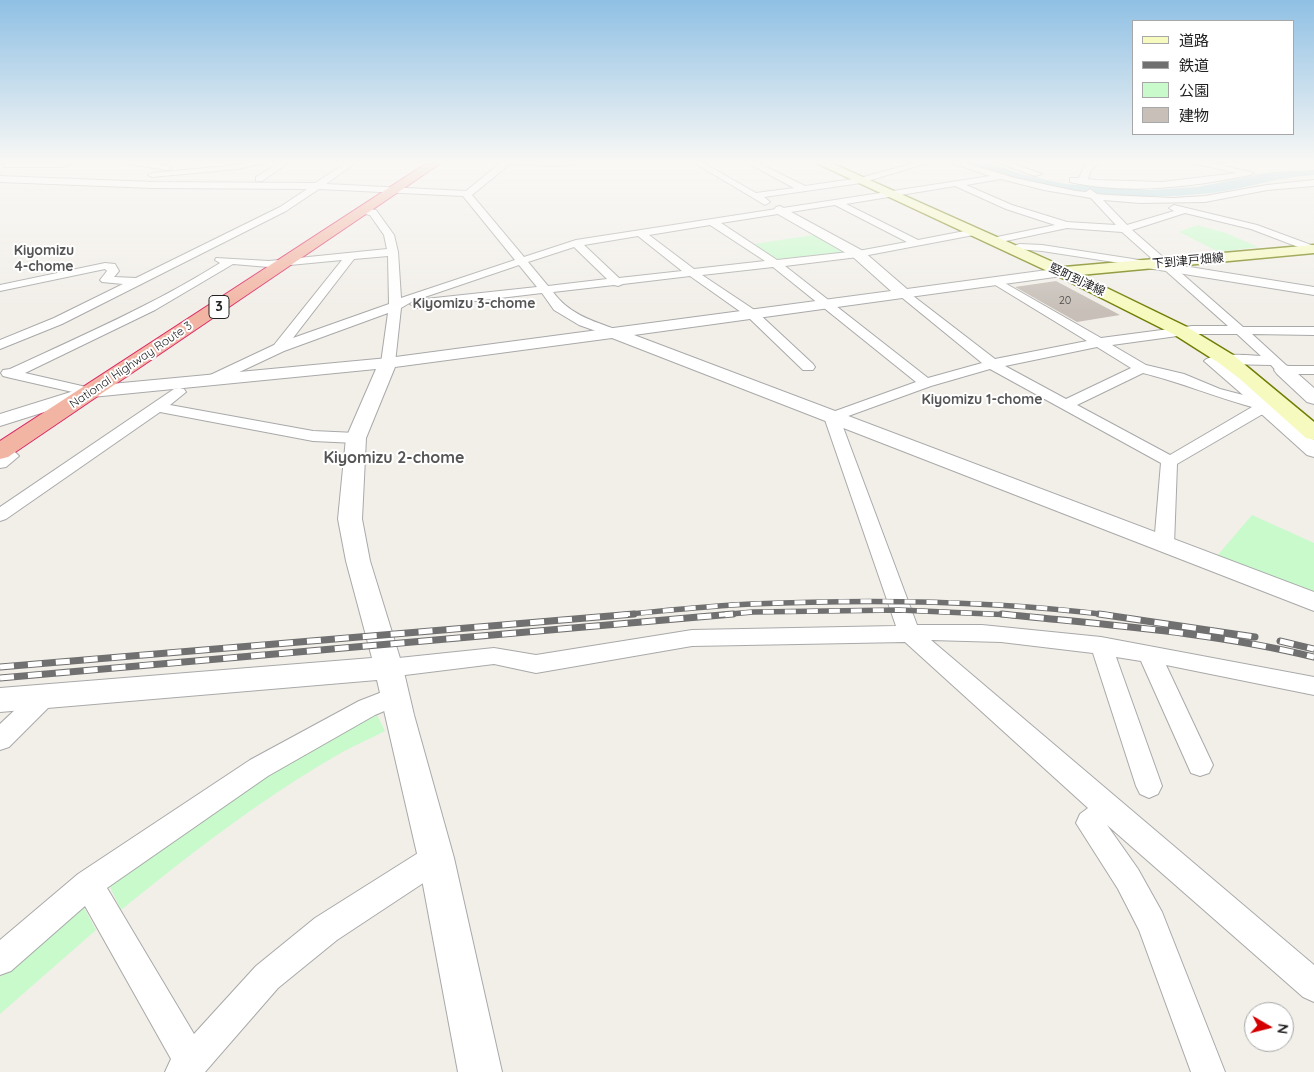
<!DOCTYPE html>
<html>
<head>
<meta charset="utf-8">
<style>
  body { margin:0 }
  #map { position:relative; width:1314px; height:1072px; overflow:hidden; background:#f2efe9; font-family:Quicksand,"Noto Sans JP",sans-serif }
  canvas { display:block }
  .legend { position:absolute; left:1132px; top:20px; width:162px; height:115px; box-sizing:border-box; background:#fff; border:1px solid #a7a7a7; margin:0; padding:6px 9px; list-style:none; font-size:15px; color:#222 }
  .legend li { display:flex; align-items:center; gap:10px; height:25px }
  .legend b { width:25px; border:1px solid #a7a7a7 }
  .north { position:absolute; left:1244px; top:1002px; width:50px; height:50px; box-sizing:border-box; background:#fff; border:1px solid #a7a7a7; border-radius:50%; rotate:98deg; font-size:14px; font-weight:700; line-height:20px; text-align:center; color:#222 }
  .north::after { content:''; display:block; margin:auto; width:18px; height:22px; background:#d40000; clip-path:polygon(50% 0,100% 100%,50% 72%,0 100%) }
</style>
</head>
<body>
<div id="map">
<canvas width="1314" height="1072"></canvas>
<ul class="legend">
<li><b style="height:6px;background:#f7fabf"></b>道路</li>
<li><b style="height:6px;background:#707070"></b>鉄道</li>
<li><b style="height:14px;background:#c8facc"></b>公園</li>
<li><b style="height:14px;background:#c7bfb8"></b>建物</li>
</ul>
<div class="north">N</div>
</div>
<script>
const ctx = document.querySelector('canvas').getContext('2d');
ctx.lineJoin = 'round';
function paint(path, color) {
  ctx.fillStyle = color;
  ctx.fill(path, 'evenodd');
}
function strokePath(path, color, width, dash) {
  ctx.strokeStyle = color;
  ctx.lineWidth = width;
  ctx.lineCap = dash ? 'butt' : 'round';
  ctx.setLineDash(dash || []);
  ctx.stroke(path);
}
function drawText(font, color, halo, rows, align = 'center') {
  ctx.font = font + ' Quicksand,"Noto Sans JP",sans-serif';
  ctx.lineWidth = 4;
  ctx.setLineDash([]);
  ctx.textBaseline = 'middle';
  ctx.strokeStyle = halo;
  ctx.fillStyle = color;
  for (const [text, x, y, turn = 0] of rows) {
    ctx.save();
    ctx.translate(x, y);
    ctx.rotate((+turn || 0) * Math.PI / 180);
    ctx.textAlign = isNaN(turn) ? turn : align;
    if (halo) ctx.strokeText(text, 0, 0);
    ctx.fillText(text, 0, 0);
    ctx.restore();
  }
}
paint(new Path2D(`
  M1197,225L1226,233L1258,247L1219,252L1179,232Z
  M820,234L855,254L772,263L747,245Z
  M1252,515L1314,543V592L1217,556Z
  M377,715L385,731C368,740 350,747 334,757C258,801 189,855 121,910L108,883L310,747Z
  M82,904L96,930L0,1014V977Z`), '#c8facc');
paint(new Path2D(`
  M962,161H984L1021,174L1066,184L1150,190L1198,187L1271,172L1314,170V175C1275,177 1240,191 1201,194C1120,202 1038,189 962,161Z`), '#aad3df');
paint(new Path2D(`
  M1056,281L1120,315L1077,322L1015,287Z`), '#c7bfb8');
const minor = new Path2D(`
  M6,161H15L14,163L79,161L63,167H3L2,165Z
  M117,161H136L168,166L172,168L168,170L121,163Z
  M257,161H272L238,169L152,177L148,175L152,173L238,165Z
  M282,161H291L262,181H256V177Z
  M349,161H358L326,184L466,191L500,163L496,161H585C575,169 524,164 510,164L472,195L524,257L576,240L990,176L947,161H958L1015,178L1076,191L1086,192L1090,189L1097,194L1108,195L1173,198L1205,196L1267,185L1314,180V186L1267,190L1205,202L1140,203L1103,200L1127,225L1174,211L1169,208L1174,205L1257,225L1314,246V253L1251,229L1185,213L1132,230L1243,327H1314V335L1252,334L1287,366H1314V374H1283L1278,373L1271,365L1223,364L1265,399L1276,410L1273,413L1261,415L1177,464L1174,545L1171,549L1164,551L1157,549L1154,545L1161,463L990,369L931,386L840,419L917,625H982L1101,637L1314,677V695L1166,665L1213,765L1209,773L1200,776L1191,773L1141,661L1116,657L1162,786L1158,794L1149,798L1140,794L1136,786L1093,653L1001,642L931,640L1314,965V1002L1303,997L1107,825L1138,869L1162,912L1225,1072H1191L1139,930L1118,889L1076,823L1080,814L1088,808L905,642L692,646L536,673L494,664L389,677L381,674L378,668L381,662L389,659L494,648L536,655L692,630L896,626L824,417L827,414L916,382L773,267L702,275L756,311L813,364L815,367L813,370H803L748,317L690,276L623,284L618,286L614,285L553,292C569,314 592,321 618,330L619,333L613,337L579,325L554,310L542,293L416,308L410,304L416,300L537,287L519,265L413,301L401,308L395,363L393,366L388,367L381,363L388,313L284,351L216,383H206L204,380L206,377L274,345L342,260L269,267L233,264L155,310L25,373L95,389L97,392L95,395L90,396L11,378L3,376L1,373L3,370L10,369C81,336 153,305 220,263L215,260L216,258L269,261L387,249L384,235L370,215L360,213L358,211L363,208L376,210L394,235L398,252L401,298L515,260L463,196L319,189L286,211L62,324L0,349V340L54,318L123,284L102,282L100,280L107,271L105,269L0,291V285L105,263L115,264L119,271L114,277L136,278L280,207L307,189L153,188L0,182V176L153,182L315,183ZM1001,179L1044,190L1091,198L1116,225L1067,222L1012,205L966,185ZM955,186L1006,209L1055,225L997,237V241L1001,242L1067,228L1122,232L1228,326H1192L1101,338L996,278L990,281L992,283L1087,341L995,359L908,292H900L898,294L900,296L982,363L928,378L785,266L858,257L979,234V230L975,229L918,240L846,204ZM835,205L907,242L858,251L777,260L721,223ZM710,225L765,261L694,269L649,235ZM638,236L682,271L619,278L584,245ZM574,247L607,279L548,286L528,262ZM388,256L389,304L293,338L354,259ZM1192,334H1237L1261,356C1249,355 1212,352 1204,361L1243,395L1220,389L1184,374L1146,365L1112,345ZM1097,347L1131,368L1066,399L1005,366ZM1143,373C1180,382 1215,397 1252,407L1170,455L1077,405Z
  M691,161H700L756,193L794,188L744,161H754L805,186L860,178L922,161H934L861,183L764,197L770,202L765,205Z
  M993,161H1005L1042,174L1035,176Z
  M1092,161H1101L1091,170L1088,179L1096,180L1162,182L1237,173L1192,163L1188,161H1203L1254,173L1250,175C1192,187 1128,195 1070,182V178H1079L1084,167Z
  M1020,244L1042,245L1146,261L1151,264L1146,267L1042,251L1016,249L1015,247L1016,245Z
  M179,388L184,389L186,392L170,405L313,431L356,433L362,435L364,438L362,441L356,443L313,441L160,412L6,519L0,521V507L174,389Z
  M4,445L10,447L19,456L6,467L0,468V446Z
  M395,687L403,689L407,696L403,703L375,715L268,776L107,888L194,1034L256,966L315,918L426,848L436,845L446,848L450,858L446,868L337,940L278,988L205,1072H165L171,1059L85,906L11,971L0,975V940L78,874L250,760L359,701Z
  M44,688L52,690L56,697L52,704L9,747L0,750V724L36,690Z`);
const tertiary = new Path2D(`
  M780,206L863,251L907,289L1062,268L1067,269L1069,272L1067,275L1062,276L634,335L1314,592V611L612,338L395,367L366,438L362,519L370,561L403,668L414,715L454,858L502,1072H458L418,858L377,680L0,712V688L372,658L346,561L338,519L346,438L376,369L92,397L0,426V414L90,386L388,358L891,291L853,257L776,213L774,210L776,207Z
  M1146,260L1314,287V295L1141,267L1139,264Z
  M1283,365L1289,366L1314,388V404L1307,402L1277,374L1274,370L1277,366Z
  M1264,400L1271,402L1314,440V457L1307,455L1257,410L1255,406L1257,402Z`);
const secondary = new Path2D(`
  M812,161H827L1064,267L1314,245V253L1080,275L1187,327L1233,355L1314,422V440L1306,438L1240,379L1219,363L1175,335L1056,275Z`);
const trunk = new Path2D(`
  M430,161H444L8,457L0,459V441Z`);
strokePath(minor, '#a9a9a9', 2);
strokePath(tertiary, '#a9a9a9', 2);
strokePath(secondary, '#707d05', 3);
strokePath(trunk, '#dc2a67', 2);
paint(minor, '#fff');
paint(tertiary, '#fff');
paint(secondary, '#f7fabf');
paint(trunk, '#f2b4a3');
const railFar1 = new Path2D(`
  M619,615C663,611 707,606 751,604C870,599 990,600 1109,615
  M719,615L753,612L899,610L1013,615`);
const rail = new Path2D(`
  M1002,614C1106,625 1212,632 1314,657
  M1099,614L1255,637
  M1280,641L1314,649
  M0,667L634,614
  M0,678L733,614`);
strokePath(railFar1, '#707070', 5.5);
strokePath(rail, '#707070', 7);
strokePath(railFar1, '#fff', 4, [11]);
strokePath(rail, '#fff', 5, [14]);
const sky = ctx.createLinearGradient(0, 0, 0, 311);
sky.addColorStop(0, '#8fc0e4');
sky.addColorStop(0.52, '#f9f8f5');
sky.addColorStop(1, '#f9f8f500');
ctx.fillStyle = sky;
ctx.fillRect(0, 0, 1314, 311);
drawText('11px', '#4b4948', null, [
  ["20",1065,301]
]);
drawText('12px', '#222', '#fff', [
  ["下到津戸畑線",1188,261,-5],
  ["堅町到津線",1077,280,25],
  ["National Highway Route 3",131,365,-34]
]);
drawText('bold 14px', '#555', '#fff', [
  ["Kiyomizu",44,251],
  ["4-chome",44,267],
  ["Kiyomizu 3-chome",474,304],
  ["Kiyomizu 1-chome",982,400]
]);
for (const [x, y, w] of [
  [219,307,20]
]) {
  const box = new Path2D();
  box.roundRect(x - w / 2, y - 11.5, w, 23, 4);
  ctx.fillStyle = '#fff';
  ctx.fill(box);
  strokePath(box, '#222', 1);
}
drawText('bold 14px', '#222', null, [
  ["3",219,307]
]);
drawText('bold 16px', '#555', '#fff', [
  ["Kiyomizu 2-chome",394,458]
]);
</script>
</body>
</html>
